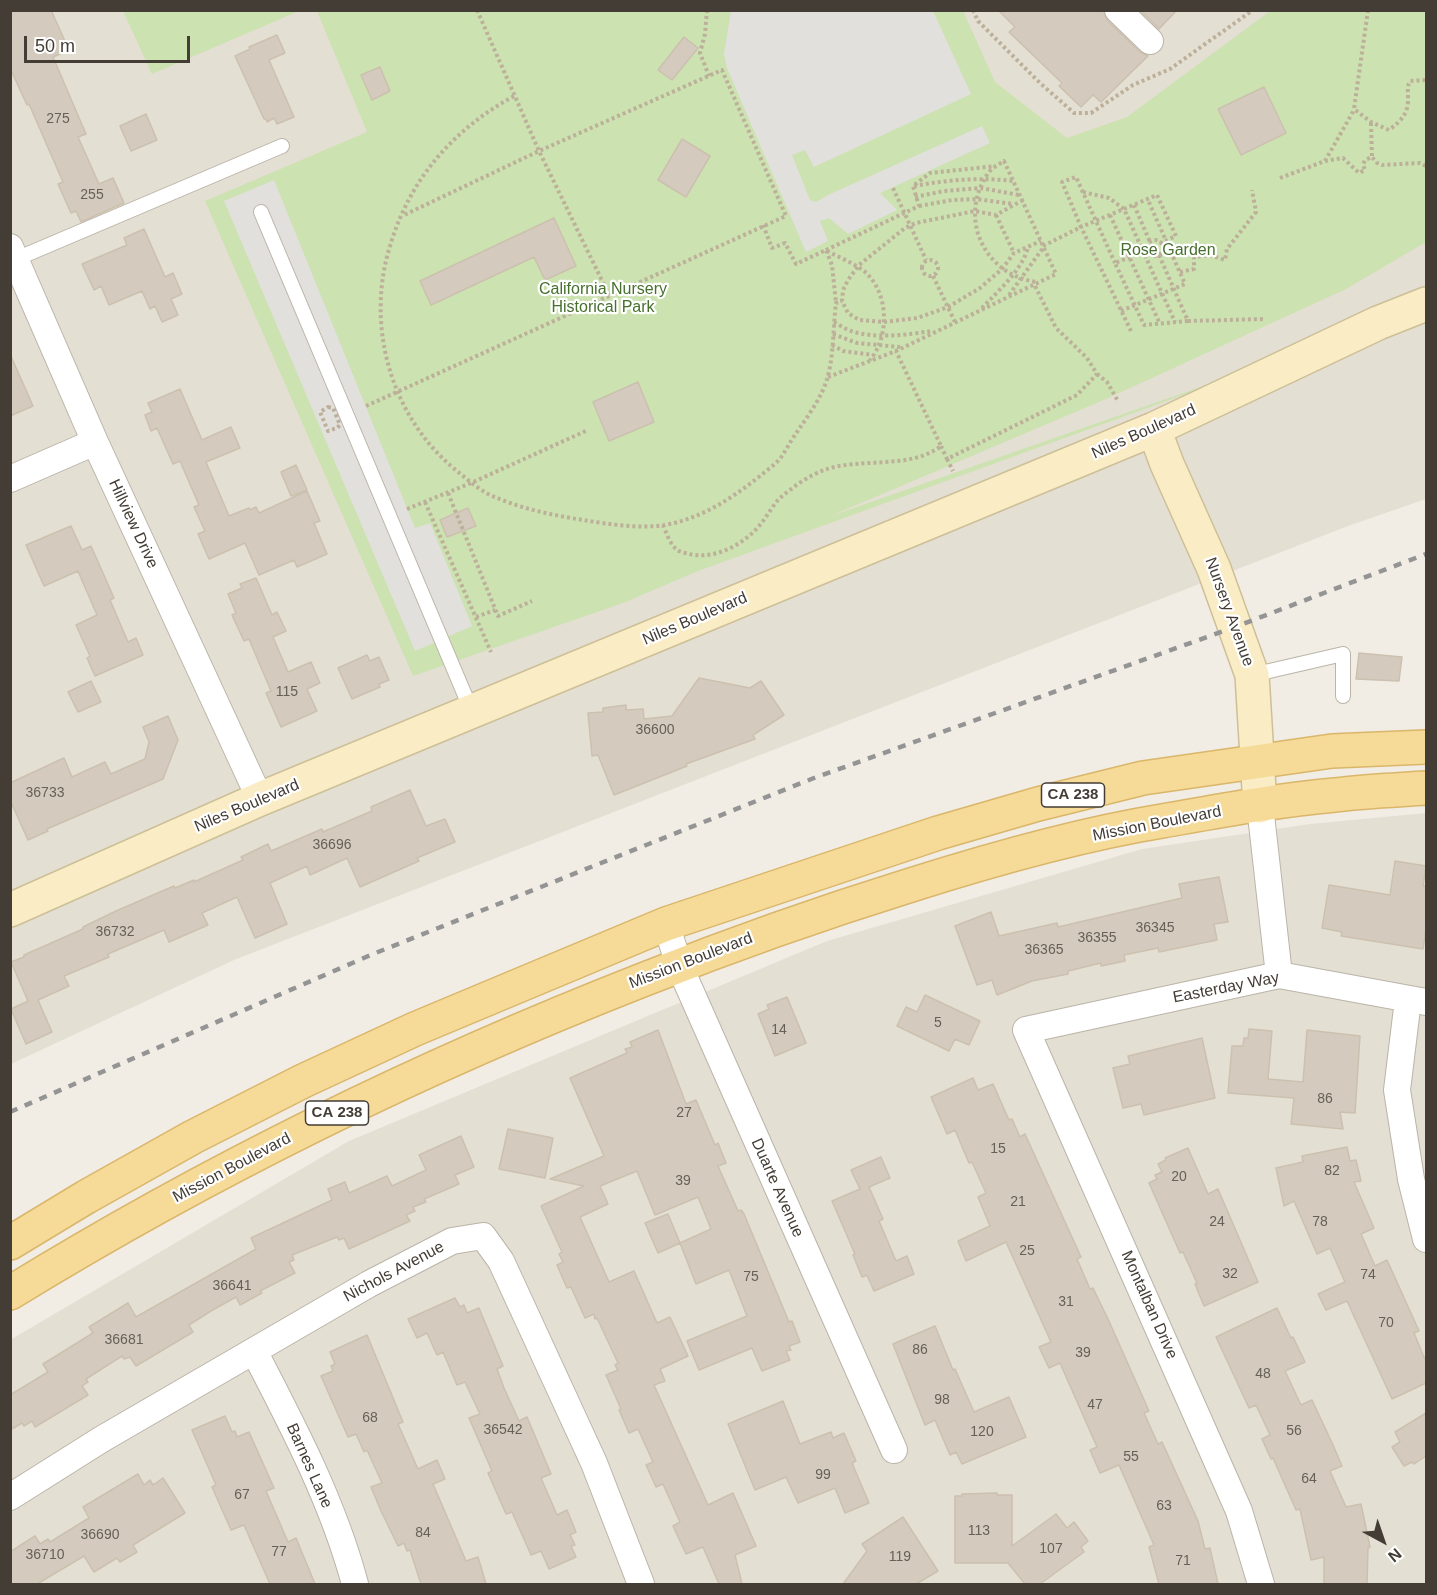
<!DOCTYPE html>
<html>
<head>
<meta charset="utf-8">
<style>
  body { margin:0 }
  #map { position:relative; width:1437px; height:1595px; overflow:hidden; background:#f1ede5; font-family:Helvetica,sans-serif }
  canvas { display:block }
  .frame { position:absolute; inset:0; border:12px solid #433d35; pointer-events:none }
  .north { position:absolute; left:1353px; top:1511px; width:60px; height:60px; -webkit-text-stroke:4px #fff; paint-order:stroke; rotate:140deg; font-size:16px; font-weight:700; line-height:24px; text-align:center; color:#433d35 }
  .north::after { content:''; display:block; margin:auto; width:21px; height:27px; background:#433d35; clip-path:polygon(50% 0,100% 100%,50% 72%,0 100%) }
  .scale { position:absolute; left:24px; top:36px; width:166px; height:27px; box-sizing:border-box; border:3px solid #433d35; border-top:0; padding-left:8px; font-size:18px; line-height:21px; white-space:nowrap; color:#433d35; -webkit-text-stroke:4px #fff; paint-order:stroke }
</style>
</head>
<body>
<div id="map">
<canvas width="1437" height="1595"></canvas>
<div class="frame"></div>
<div class="north">N</div>
<div class="scale">50 m</div>
</div>
<script>
const ctx = document.querySelector('canvas').getContext('2d');
ctx.lineJoin = 'round';
function paint(path, color) {
  ctx.fillStyle = color;
  ctx.fill(path, 'evenodd');
}
function strokePath(path, color, width, dash) {
  ctx.strokeStyle = color;
  ctx.lineWidth = width;
  ctx.lineCap = dash ? 'butt' : 'round';
  ctx.setLineDash(dash || []);
  ctx.stroke(path);
}
function drawText(font, color, halo, rows, align = 'center') {
  ctx.font = font + ' Helvetica,sans-serif';
  ctx.lineWidth = 4.5;
  ctx.setLineDash([]);
  ctx.textBaseline = 'middle';
  ctx.strokeStyle = halo;
  ctx.fillStyle = color;
  for (const [text, x, y, turn = 0] of rows) {
    ctx.save();
    ctx.translate(x, y);
    ctx.rotate((+turn || 0) * Math.PI / 180);
    ctx.textAlign = isNaN(turn) ? turn : align;
    if (halo) ctx.strokeText(text, 0, 0);
    ctx.fillText(text, 0, 0);
    ctx.restore();
  }
}
paint(new Path2D(`
  M10,11H1426V499L1348,526L234,960L11,1064Z
  M1426,813V1584H11L10,1340L349,1141L827,941L1142,849L1310,824Z`), '#e4dfd3');
paint(new Path2D(`
  M1423,10L1426,17V242L1346,289L1106,399L828,517L1318,346L698,571L623,603L413,676L205,201L367,132L317,11H963L995,82L1067,138L1127,117L1270,11Z
  M123,11H299L152,74Z`), '#cce2b0');
paint(new Path2D(`
  M731,11H933L971,94L814,167L805,150L792,155L810,200L816,202L828,195L982,126L990,143L880,193L897,210L848,234L829,218L820,221L828,241L806,252L727,68L724,54Z
  M274,180L415,528L430,523L472,626L415,651L224,201Z`), '#e2e0dd');
const building = new Path2D(`
  M10,10H51L69,50L53,57L86,134L78,137L99,184L113,178L124,203L81,222L76,211L71,213L58,184L63,182L29,104L27,105L10,68Z
  M998,10H1103L1108,21L1140,52L1148,56L1101,102L1093,95L1081,107L1059,86L1062,83L1009,32L1015,27Z
  M1140,10H1177L1159,29Z
  M277,35L285,53L269,60L294,117L277,124L274,118L267,122L266,119H264L235,56L250,49L249,47Z
  M684,37L698,48L672,80L658,70Z
  M380,67L390,91L372,100L361,75Z
  M1264,87L1286,133L1241,155L1218,109Z
  M146,114L157,140L131,151L120,126Z
  M682,139L710,156L686,197L658,180Z
  M554,218L576,266L545,280L534,257L431,305L420,281Z
  M144,229L165,277L173,273L182,294L171,299L178,315L162,322L155,306L150,309L142,291L109,305L101,286L94,290L82,264L127,245L124,238Z
  M10,354L33,406L10,416Z
  M638,382L654,422L609,441L593,402Z
  M180,389L202,440L231,427L240,448L206,462L229,516L249,508L250,510L256,507L259,513L307,491L320,521L314,523L327,554L297,567L294,560L259,575L245,543L209,559L198,534L205,531L194,507L199,505L180,461L173,464L157,428L151,431L145,415L152,412L148,403Z
  M296,465L307,490L291,496L281,472Z
  M468,508L476,526L447,537L440,520Z
  M71,526L82,550L91,546L114,598L110,600L128,642L136,638L143,655L95,676L87,658L90,656L76,625L97,615L78,571L44,586L26,545Z
  M256,578L272,615L277,612L286,631L273,637L288,672L311,662L320,683L307,689L317,711L281,727L266,693L271,691L249,639L244,641L232,615L236,613L228,594L242,588L240,584Z
  M1359,653L1402,657L1399,681L1356,679Z
  M367,655L370,661L379,657L389,680L379,684L380,687L352,699L338,668Z
  M699,678L750,688L761,681L784,715L753,735L755,739L686,764L687,766L614,795L598,755L592,756L588,713L603,712V708L626,705V710L643,709L644,719L672,716Z
  M91,681L101,702L78,712L68,692Z
  M168,716L178,740L163,779L47,829L48,831L28,840L10,800V783L64,758L72,777L105,762L111,774L145,759L149,742L143,727Z
  M410,790L426,826L445,819L455,842L417,858L419,861L360,887L347,858L310,875L307,866L270,883L287,924L255,938L237,897L202,913L208,925L169,942L164,930L108,954L109,957L64,976L69,986L38,1000L52,1032L26,1044L11,1009L28,1001L11,962L24,957V955L83,929V927L116,911L174,886L175,888L194,880V882L243,860L241,857L268,844L271,851L322,829L323,832L372,811L371,807Z
  M1395,861L1426,866L1423,886H1426V929L1423,949L1341,936L1342,932L1322,928L1329,885L1390,895Z
  M1219,877L1228,922L1214,924L1217,940L1159,952L1158,948L1124,955L1125,961L1101,966V963L1068,971V974L1032,981L997,995L992,980L977,985L955,926L991,912L999,936L1057,923L1058,927L1182,898L1179,884Z
  M925,995L980,1021L969,1045L955,1039L949,1051L897,1026L906,1007L917,1012Z
  M787,997L806,1043L775,1056L758,1014L769,1009L767,1005Z
  M1249,1029L1272,1031L1268,1079L1303,1082L1307,1030L1360,1036L1355,1113L1340,1112L1343,1129L1291,1124L1294,1098L1228,1093L1232,1046H1243L1244,1038H1248Z
  M658,1030L686,1104L696,1100L715,1145L718,1143L726,1163L718,1166L738,1211L741,1210L744,1214L789,1322L792,1321L800,1342L789,1346L791,1350L786,1351L790,1360L762,1371L752,1348L699,1370L687,1341L747,1316L729,1270L696,1284L680,1243L711,1229L698,1197L655,1215L637,1171L600,1186L608,1204L580,1217L609,1282L634,1271L657,1323L670,1317L688,1356L660,1369L665,1381L654,1385L708,1505L733,1493L756,1546L735,1555L742,1584H719L703,1547L686,1554L673,1526L680,1522L663,1484L656,1487L646,1465L653,1462L638,1429L629,1433L619,1410L621,1409L606,1375L618,1370L615,1365L618,1363L597,1318L595,1319L594,1314L585,1318L571,1287L567,1288L557,1265L563,1262L559,1254L562,1252L541,1206L584,1186L550,1179L604,1156L570,1078L627,1053L625,1049L632,1047L630,1042Z
  M1202,1038L1215,1098L1144,1115L1141,1104L1123,1108L1113,1068L1130,1064L1128,1056Z
  M973,1078L978,1090L993,1084L1009,1120L1012,1119L1020,1137L1025,1134L1081,1257L1077,1259L1090,1289L1093,1288L1108,1319L1149,1411L1144,1413L1158,1444L1162,1442L1198,1521L1205,1549L1210,1548L1218,1584H1159L1149,1547L1154,1545L1119,1465L1100,1473L1090,1450L1097,1447L1060,1363L1049,1368L1039,1347L1051,1342L1006,1242L966,1261L958,1241L990,1226L978,1197L986,1193L972,1162L969,1163L955,1130L947,1134L931,1097Z
  M508,1129L553,1138L545,1178L499,1169Z
  M461,1136L474,1167L455,1175L459,1184L424,1199L426,1202L413,1207L415,1211L406,1215L410,1221L349,1249L344,1238L339,1240L337,1237L292,1255L294,1260L289,1262L295,1273L260,1291L262,1293L240,1305L236,1297L211,1311L189,1325L193,1332L136,1366L130,1357L124,1359L122,1356L86,1379L88,1382L82,1386L88,1395L35,1427L32,1421L24,1426L22,1423L10,1430V1395L48,1372L43,1364L93,1333L89,1327L128,1303L136,1317L256,1249L251,1238L332,1200L328,1189L345,1182L349,1193L387,1176L392,1186L426,1170L419,1155Z
  M1347,1147L1350,1161L1356,1160L1361,1181L1354,1182L1374,1228L1361,1234L1375,1266L1387,1260L1419,1331L1414,1333L1426,1362V1383L1392,1399L1347,1301L1326,1310L1318,1294L1345,1282L1330,1248L1317,1254L1294,1201L1284,1206L1276,1168L1303,1162L1302,1156Z
  M1188,1148L1208,1194L1218,1189L1258,1282L1204,1306L1195,1284L1197,1283L1183,1252L1180,1253L1149,1183L1157,1179L1155,1175L1162,1172L1158,1164L1166,1160L1165,1158Z
  M881,1157L890,1178L869,1187L883,1219L879,1221L896,1261L907,1256L914,1274L874,1291L867,1275L862,1277L853,1255L855,1254L832,1201L860,1189L851,1170Z
  M668,1214L680,1243L658,1253L645,1223Z
  M455,1298L460,1307L464,1305L467,1313L479,1308L503,1366L497,1369L504,1388L519,1421L527,1417L551,1474L541,1478L557,1515L567,1510L576,1532L570,1535L575,1545L571,1546L576,1557L549,1569L541,1551L531,1555L512,1512L506,1514L488,1473L492,1471L469,1418L480,1414L465,1382L457,1385L443,1352L437,1355L427,1333L417,1338L408,1319Z
  M1277,1308L1291,1338L1293,1337L1305,1362L1285,1371L1301,1405L1312,1400L1333,1445L1342,1466L1330,1471L1346,1507L1361,1504L1370,1547L1368,1548L1367,1584H1324V1557L1311,1560L1300,1509L1296,1510L1273,1458L1271,1459L1262,1439L1270,1435L1256,1405L1249,1408L1216,1337Z
  M935,1326L953,1370L955,1369L974,1412L1009,1397L1026,1437L962,1464L956,1452L950,1455L935,1420L925,1425L893,1344Z
  M367,1335L403,1422L398,1424L418,1469L437,1460L445,1479L433,1484L466,1561L478,1557L486,1584H421L410,1550L407,1551L404,1543L398,1546L381,1511L371,1487L382,1483L367,1450L364,1452L356,1434L348,1437L321,1376L333,1371L331,1366L335,1364L330,1352Z
  M783,1401L800,1444L831,1432L833,1438L844,1433L856,1461L852,1463L869,1503L845,1513L835,1488L798,1503L786,1477L755,1490L728,1424Z
  M1426,1413V1456L1414,1464L1412,1462L1404,1466L1392,1447L1400,1442L1395,1432Z
  M225,1416L232,1432L235,1431L237,1437L249,1432L274,1488L266,1491L269,1498L288,1542L296,1538L315,1584H270L244,1525L231,1530L212,1487L216,1485L192,1430Z
  M138,1474L144,1485L150,1480L153,1485L163,1478L185,1513L133,1545L137,1552L120,1562L117,1558L94,1572L84,1556L37,1584H10V1552L35,1536L40,1544L48,1539L50,1542L89,1518L83,1507Z
  M997,1493V1495H1012V1546L1056,1514L1067,1528L1074,1522L1088,1541L1081,1547L1084,1552L1040,1584H1025L1008,1563H955V1496H962V1494Z
  M903,1517L938,1571L916,1584H843L867,1551L862,1544Z`);
paint(building, '#d4cbbe');
strokePath(building, '#ccc0af', 1.5);
const service = new Path2D(`
  M261,212L472,712
  M16,259L282,146
  M1252,675L1343,654V696`);
const minor = new Path2D(`
  M1118,10L1150,41
  M10,247L95,442L260,799
  M10,479L95,442
  M1260,806L1279,975
  M666,924L679,965L894,1450
  M1408,1000L1397,1090L1411,1179L1426,1239
  M254,1351C293,1426 333,1502 355,1584
  M10,1497L102,1439L369,1284L452,1241L483,1236L501,1261L594,1463L641,1584
  M1261,1584L1239,1511L1026,1030L1279,975L1426,1002`);
const secondary = new Path2D(`
  M1154,429L1167,464L1214,569L1252,675L1260,806
  M10,910L260,799L1154,429L1378,323L1426,304`);
const primary = new Path2D(`
  M10,1243L86,1197L193,1137L303,1081L415,1029L666,924L938,833L1038,804L1143,778L1332,751L1426,747
  M10,1293C212,1169 425,1065 645,979C733,944 821,913 911,885C993,859 1077,835 1162,821C1219,811 1278,800 1335,795C1365,791 1396,790 1426,788`);
strokePath(service, '#bbb4a8', 16);
strokePath(minor, '#bbb4a8', 28);
strokePath(secondary, '#cdbf97', 36);
strokePath(primary, '#dab66a', 36);
strokePath(new Path2D(`
  M477,10L539,151L609,295
  M707,10L705,34L700,53L709,76
  M973,10L978,21L1040,83L1074,113H1091L1133,85L1170,69L1253,10
  M1368,10L1354,109L1371,122L1389,130C1402,120 1409,113 1408,96C1408,89 1407,87 1410,81L1426,80
  M514,96C454,129 410,178 390,246C365,326 391,418 457,471C467,479 477,488 488,494C518,508 551,515 583,520C608,524 639,529 665,525C702,518 731,499 760,476C766,471 773,466 779,460C785,453 789,443 795,435C807,417 822,398 828,376C834,352 833,327 836,303L842,301
  M1371,123L1372,157
  M1325,161L1354,110
  M1280,178L1325,161L1343,158L1359,173L1365,170L1363,165L1365,160L1372,157L1377,163L1382,165L1420,163L1426,166
  M914,186C947,180 979,177 1013,181
  M893,188L926,260
  M1083,192L1109,198L1124,209L1175,322
  M915,197L944,191L981,188L1019,195
  M1023,200L996,215L975,211L916,223L905,228L859,265L848,280L843,290L842,301L848,313L859,320L884,322L917,318L948,307L980,288L1002,269L1014,253L1041,241
  M1134,205L1150,242
  M919,206L952,200L976,199L1013,204
  M996,215L1014,253
  M1110,215L1160,324
  M763,225L772,248L785,243L796,264L826,250L832,265L836,303
  M1147 248a8 8 0 1 1 16 0a8 8 0 1 1-16 0Z
  M1043,246L1081,227L1062,182L1076,177L1115,263
  M826,250L919,206L913,186L930,173L996,166
  M1147,250L1115,263L1144,325L1188,321
  M827,251C839,257 853,263 864,271C889,292 890,336 870,360
  M1159,255L1188,321L1265,319
  M922 268a8 8 0 1 1 16 0a8 8 0 1 1-16 0Z
  M1180,272L1194,269V257L1210,255L1225,260L1227,249L1256,212L1252,190
  M933,276L955,322
  M1009,295L1043,248
  M982,308C999,290 1021,271 1028,248
  M1121,311L1185,284L1148,200
  M834,322C839,325 845,329 851,331C875,339 907,335 931,331
  M1131,331L1081,227L1157,195L1176,236L1160,243
  M833,334L857,343L900,347
  M832,345L843,351L873,355
  M1097,374L1107,382L1118,401
  M828,377L896,351L1056,274L1004,161C1000,164 993,167 989,172C957,216 983,275 1037,282
  M366,406L786,216L722,70L539,151L402,216
  M328,407L333,408L340,425L337,428L328,431L320,412Z
  M941,446L947,459L1077,395L1097,374L1087,358L1056,328L1034,284
  M947,459L953,471
  M448,493L498,616L532,601
  M425,502L491,652
  M407,509L471,483L588,430
  M663,525C666,532 670,544 676,549C679,552 686,553 689,554C714,560 743,545 759,526C766,518 771,508 778,500C791,488 808,476 824,470C860,457 910,470 941,446L896,351
  M476,617L495,610`), '#bcb09a', 4, [3, 3]);
strokePath(service, '#fff', 14);
strokePath(minor, '#fff', 26);
strokePath(secondary, '#faecc5', 33);
strokePath(primary, '#f6da98', 33);
strokePath(new Path2D(`
  M10,1112L373,954L814,778L1235,627L1426,554`), '#949494', 4.5, [8, 8]);
drawText('14px', '#676057', null, [
  ["275",58,119],
  ["255",92,195],
  ["115",287,692],
  ["36600",655,730],
  ["36733",45,793],
  ["36696",332,845],
  ["36345",1155,928],
  ["36732",115,932],
  ["36355",1097,938],
  ["36365",1044,950],
  ["5",938,1023],
  ["14",779,1030],
  ["86",1325,1099],
  ["27",684,1113],
  ["15",998,1149],
  ["82",1332,1171],
  ["20",1179,1177],
  ["39",683,1181],
  ["21",1018,1202],
  ["24",1217,1222],
  ["78",1320,1222],
  ["25",1027,1251],
  ["32",1230,1274],
  ["74",1368,1275],
  ["75",751,1277],
  ["36641",232,1286],
  ["31",1066,1302],
  ["70",1386,1323],
  ["36681",124,1340],
  ["86",920,1350],
  ["39",1083,1353],
  ["48",1263,1374],
  ["98",942,1400],
  ["47",1095,1405],
  ["68",370,1418],
  ["36542",503,1430],
  ["56",1294,1431],
  ["120",982,1432],
  ["55",1131,1457],
  ["99",823,1475],
  ["64",1309,1479],
  ["67",242,1495],
  ["63",1164,1506],
  ["113",979,1531],
  ["84",423,1533],
  ["36690",100,1535],
  ["107",1051,1549],
  ["77",279,1552],
  ["36710",45,1555],
  ["119",900,1557],
  ["71",1183,1561]
]);
for (const [x, y, w] of [
  [1073,795,63],
  [337,1113,63]
]) {
  const box = new Path2D();
  box.roundRect(x - w / 2, y - 12, w, 24, 4.5);
  ctx.fillStyle = '#fff';
  ctx.fill(box);
  strokePath(box, '#433d35', 1.5);
}
drawText('bold 15px', '#433d35', null, [
  ["CA 238",1073,795],
  ["CA 238",337,1113]
]);
drawText('16px', '#476f2d', '#fff', [
  ["Rose Garden",1168,251],
  ["California Nursery",603,290],
  ["Historical Park",603,308]
]);
drawText('16px', '#433d35', '#fff', [
  ["Niles Boulevard",1144,432,-24],
  ["Hillview Drive",133,524,65],
  ["Nursery Avenue",1229,612,70],
  ["Niles Boulevard",695,619,-23],
  ["Niles Boulevard",247,806,-23],
  ["Mission Boulevard",1157,824,-11],
  ["Mission Boulevard",691,961,-21],
  ["Easterday Way",1226,988,-11],
  ["Mission Boulevard",232,1168,-28],
  ["Duarte Avenue",777,1188,66],
  ["Nichols Avenue",394,1272,-28],
  ["Montalban Drive",1149,1305,66],
  ["Barnes Lane",309,1466,66]
]);
</script>
</body>
</html>
